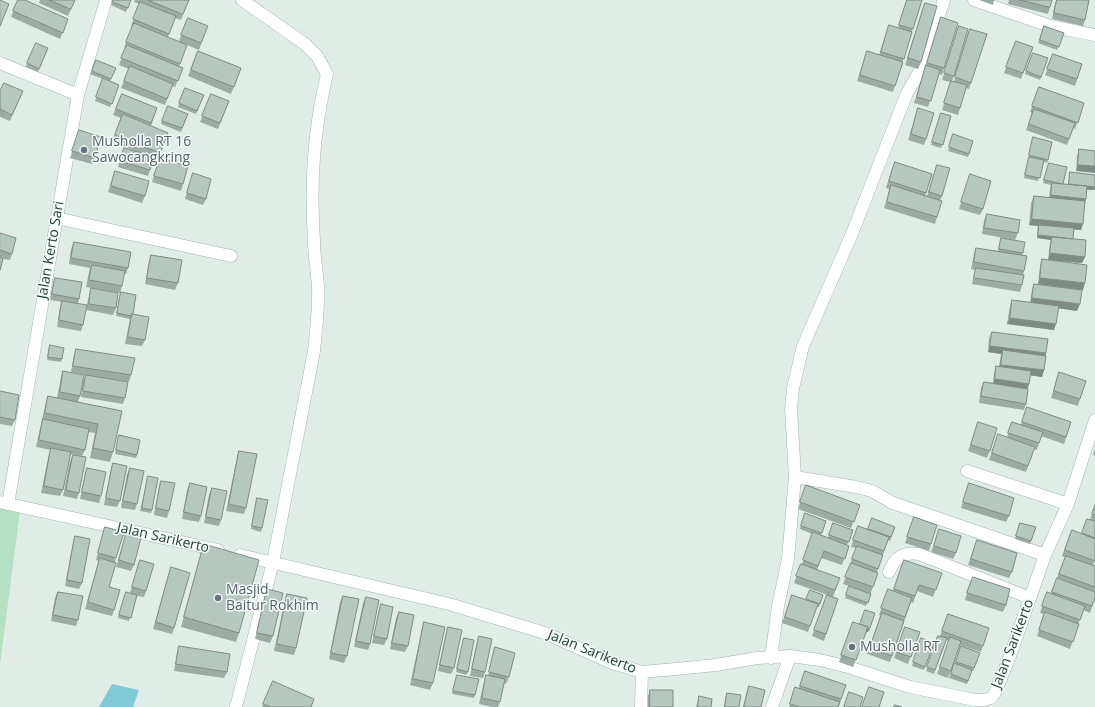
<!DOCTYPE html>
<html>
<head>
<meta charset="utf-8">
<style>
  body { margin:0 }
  canvas { display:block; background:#e0ede7 }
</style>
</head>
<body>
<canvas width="1095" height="707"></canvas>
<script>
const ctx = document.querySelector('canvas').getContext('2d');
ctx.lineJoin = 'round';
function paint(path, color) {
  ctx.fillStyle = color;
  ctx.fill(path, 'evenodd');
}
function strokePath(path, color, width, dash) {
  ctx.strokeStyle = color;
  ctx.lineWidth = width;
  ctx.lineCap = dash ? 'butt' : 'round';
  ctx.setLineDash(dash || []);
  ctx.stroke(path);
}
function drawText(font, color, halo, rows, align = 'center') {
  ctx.font = font + ' "Open Sans",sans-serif';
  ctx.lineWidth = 3;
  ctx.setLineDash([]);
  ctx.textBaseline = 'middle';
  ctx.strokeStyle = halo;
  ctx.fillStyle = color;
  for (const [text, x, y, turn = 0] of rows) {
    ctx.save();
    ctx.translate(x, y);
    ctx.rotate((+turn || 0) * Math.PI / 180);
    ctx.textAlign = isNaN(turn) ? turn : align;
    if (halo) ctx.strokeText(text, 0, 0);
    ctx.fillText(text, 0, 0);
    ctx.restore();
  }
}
paint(new Path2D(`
  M0,507L20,511L0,664Z`), '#b6e0c2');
paint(new Path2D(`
  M112,684L139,690L133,707H99Z`), '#82c9d7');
const street = new Path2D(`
  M974,0L1050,26L1095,35
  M0,63L78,95
  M56,218L231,256
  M967,471L1068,504
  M795,477L856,487L872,491L893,503L1045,555
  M0,502L218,550
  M8,504L78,95L106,0
  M240,555L449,604L545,633L612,663L642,672L676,669L716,665L757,658L790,656L820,660L848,667L910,687L975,700H984L991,698L995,693L1010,656L1045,555L1068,504L1095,420
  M889,572C895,557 903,552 919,554L1030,598
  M771,658L778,606L788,559L795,477L791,409L793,388L803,346L851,236L907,93L921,69L944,0
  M236,707L273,562L314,351C316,330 319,308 318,287C317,271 314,256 314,241C310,185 314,128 327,74L317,56L305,44L242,0
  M641,707L642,672
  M772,707L790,656`);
strokePath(street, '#a2b5ae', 13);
strokePath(street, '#fff', 12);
paint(new Path2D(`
  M18,0L68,19L60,39L11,17Z
  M40,0H75L68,16L39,3Z
  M113,0H131L126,12L111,5Z
  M135,0H189L181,20L175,18L168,37L179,41L188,18L208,26L199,50L187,45L179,66L183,68L175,87L172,86L165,105L121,88L129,69L119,65L125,49H124L126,42L133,27L131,26L139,4L134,2Z
  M907,0H922L893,92L857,81L867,51L879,55L889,25L898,28Z
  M979,0H994L993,5Z
  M1009,0H1052L1048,14L1008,4Z
  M1056,0H1089L1085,20L1083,26L1052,19Z
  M925,3L921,62L918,69L905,65Z
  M941,17L944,68L942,75L939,74L928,107L914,103Z
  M959,26L954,76L952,81H954L970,29L971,83L969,89L966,88L958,115L942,110L951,82L942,80Z
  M1044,26L1064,33L1057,50L1038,43Z
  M1016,41L1033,47L1021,79L1004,73Z
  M48,48L38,72L26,67L27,63Z
  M198,51L241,68L231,94L188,76Z
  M1033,53L1048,58L1040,80L1025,74Z
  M1053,54L1082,64L1075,86L1045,75Z
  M96,60L116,68L110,81L119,85L110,107L95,101L103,79L90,74Z
  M1039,87L1084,103L1075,129L1073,128L1067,145L1026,130L1032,113L1030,112Z
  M185,88L204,95L196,114L178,107Z
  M0,91H23L10,121L0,117Z
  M122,94L157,108L151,126L168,133L157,160L154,158L148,176L118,167L124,148L135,151L112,142L121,118L113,115Z
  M211,94L229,101L218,129L200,122Z
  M168,106L188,114L181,132L161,124Z
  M918,108L926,139L924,145L908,140Z
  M941,113L951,116L941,148L931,145Z
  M79,130L95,158L92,164L70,158Z
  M953,134L973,141L968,157L948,151Z
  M1033,137L1048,160L1047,163L1044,162L1038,181L1024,178L1029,158H1028Z
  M1079,149L1095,151L1076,171L1077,156Z
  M160,158L183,184L181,191L152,182Z
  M1049,163L1063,184H1068L1069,176L1070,172L1095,175V190H1087L1081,230H1074L1073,239L1085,257L1082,263L1048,260L1050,243L1051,240L1037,238L1038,226L1029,225L1031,203L1034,196L1049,198L1050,189L1051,185L1043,183Z
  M937,165L942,196L940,201L937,217L935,224L884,208L890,189L886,188L892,169L932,174L925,196H927Z
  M115,171L145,196L142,203L108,192Z
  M193,173L206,199L203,205L185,199Z
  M970,174L983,209L980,215L959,209Z
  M987,214L1018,233L1015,240L982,234L984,221Z
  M0,233L12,254L10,260L3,259L0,270Z
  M1001,238L1023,253L1022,255L1024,271L1023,275L1022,285L1020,292L972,284L974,274L975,270L971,269L974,254L976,248L998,251Z
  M74,242L128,268L126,274H124L122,286L120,293L86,287L89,272L90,268L69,264L71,249Z
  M151,255L178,283L175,290L145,284L149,261Z
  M1042,259L1083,290L1038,284L1040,266Z
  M55,278L79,299L78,303L83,325L81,331L57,327L60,307L62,302L50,300L53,284Z
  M1034,284L1077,311L1058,308L1054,330L1007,324L1010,306L1012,300L1030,302L1032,290Z
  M91,288L116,308L113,315L86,310L89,295Z
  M121,292L133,314L145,340L142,346L125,344L130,319L116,316L120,295Z
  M992,332L1046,353V355L1044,370L1042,377L1030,375L1028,389L1026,404L1024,410L979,403L981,388L984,382L993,383L994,373L996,366H999L1001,354L988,352L989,338Z
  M50,345L62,359L61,362L47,360L49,348Z
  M76,349L131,375L129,382L111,379L125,398L123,404L81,397L83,381L86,375L71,372L74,355Z
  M63,371L80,396L78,402L122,411L113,452L110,462L90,458L95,433L88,432L85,450L82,456L70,454L63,490L60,496L41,493L49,454L51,450L36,447L45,406L48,396L57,398L61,377Z
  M1059,372L1080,399L1078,406L1051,398Z
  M0,391L15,420L12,426L0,424Z
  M1027,407L1071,422L1064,444L1041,436L1037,450L1034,449L1026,472L989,460L998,434L1007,437L1012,422L1021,425Z
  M978,422L997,428L987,458L968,451Z
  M119,435L137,455L136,458L115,454Z
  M1095,449V456L1093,455Z
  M239,451L246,508L244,514L226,511L237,458Z
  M73,455L79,493L77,499L63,496L70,461Z
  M113,463L120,501L117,507L104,505L111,469Z
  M87,468L101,496L99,503L80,499L85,474Z
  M130,468L137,504L135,510L121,508L127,474Z
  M148,476L152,510L151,513L140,511Z
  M161,481L169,511L167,518L154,515L159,487Z
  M190,483L201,516L199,522L182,519L187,490Z
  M969,483L1009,516L1006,522L961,508Z
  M806,485L860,505L851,528L798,509Z
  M212,488L221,520L219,526L204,523L209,494Z
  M257,498L262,528L261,532L251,529Z
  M1095,505V560L1093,565L1095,566V598L1090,613L1083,610L1070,649L1037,636L1044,614L1040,613L1047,592L1051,593L1057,578L1065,557L1062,556L1072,530L1082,534L1087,519L1090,520Z
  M805,513L826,521L821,535L828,538L833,523L853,530L847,545L849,546L842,565L821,558L817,570L840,578L833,597L794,583L801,564H802L812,534L800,529Z
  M914,517L931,544L929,551L905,543Z
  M1020,523L1036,527L1030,544L1015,539Z
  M858,526L868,529L895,527L890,541L888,540L877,572L878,573L866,606L845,598L849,586L843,584L856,548L851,547Z
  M105,527L116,558L109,587L114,610L112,616L85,609L99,561L96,560Z
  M126,534L134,565L131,571L116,567Z
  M75,536L82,583L79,589L65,586L73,543Z
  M937,536L956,553L953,559L931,552Z
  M977,540L1012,572L1009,578L968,565Z
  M204,544L239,633L236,642L181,627L201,554Z
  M140,560L146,591L144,597L137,596L129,621L118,618L125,596L130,593Z
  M904,560L942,573L933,597L917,591L913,603L911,602L890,662L867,654L881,615H879L888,589L893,591Z
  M171,567L174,628L172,634L153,629Z
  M970,583L1006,605L1003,612L965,600Z
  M267,589L273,636L270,643L255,639L265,596Z
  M58,592L78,620L76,626L51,621L55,598Z
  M287,594L296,648L294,655L274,651L285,600Z
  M792,595L806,600L823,595L819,607H817L808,632L782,623Z
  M827,595L838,599L824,641L812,636Z
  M343,596L347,656L344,663L329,659L340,602Z
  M366,597L370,644L368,650L354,647L363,603Z
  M381,604L387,639L384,645L372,643L379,611Z
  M399,612L408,646L405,652L390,649L396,618Z
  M948,614L989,628L981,652L960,645L948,678L937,674L949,641L946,640L934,674L926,671L938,636H940Z
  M424,622L433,683L430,690L410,685L422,629Z
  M853,622L869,631L865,633L853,667L839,662Z
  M448,627L454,668L451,674L438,671L446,634Z
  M905,627L920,632L908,664L894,658Z
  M479,636L485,672L483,678L470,676L477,643Z
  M464,638L468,672L466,675L456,672Z
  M921,638L934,643L924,670L912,666Z
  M179,646L227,672L224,678L174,671L177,653Z
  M961,646L980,653L973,671H972L967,684L949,678L954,663H955Z
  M495,647L509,677L506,684L504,683L500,702L498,707H492L479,704L484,682L486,675L488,676L493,654Z
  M805,671L846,685L839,706H838V707H789L795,687L799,688Z
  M457,675L475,695L474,698L452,694Z
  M273,681L311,707H262Z
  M749,686L761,707H743L747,692Z
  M650,690L673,707H648V696Z
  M727,693L739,707H724L725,699Z
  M699,696L711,707H696Z`), '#9caca5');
paint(new Path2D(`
  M1078,165L1095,166V173L1076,171Z
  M1069,185L1095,187V190L1068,188Z
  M1051,195L1086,199L1084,205L1048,202Z
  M1032,219L1083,224L1081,230L1029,225Z
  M1038,235L1073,239L1052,237L1051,240L1037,238Z
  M1050,253L1085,257L1082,263L1048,260Z
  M1040,278L1085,283L1083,290L1038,284Z
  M1032,298L1080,304L1077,311L1030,304Z
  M1010,318L1056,324L1054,330L1007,324Z
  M990,346L1046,353L1044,359L1003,350L1001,354L988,352Z
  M1001,365L1044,370L1042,377L998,371Z
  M995,379L1029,384L1027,390L992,386Z
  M870,628L869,631L865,633L866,630Z`), '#7f8c86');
const building = new Path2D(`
  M0,0L9,4L0,26Z
  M18,0H25L68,19L63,33L13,11Z
  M50,0H75L71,9Z
  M113,0H131L128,8L112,2Z
  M148,0H189L183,14Z
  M907,0H922L913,29L899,25Z
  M1020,0H1052L1050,7Z
  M1057,0H1089L1085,20L1054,13Z
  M140,2L176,16L169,34L133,19Z
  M925,3L937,6L921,62L908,58Z
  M941,17L958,23L944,68L927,63Z
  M188,18L208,26L201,43L181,35Z
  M134,23L187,45L180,64L126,42Z
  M889,25L912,32L904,59L881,52Z
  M959,26L968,29L954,76L944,73Z
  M1044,26L1064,33L1059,47L1040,40Z
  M970,29L987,34L971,83L955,77Z
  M1016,41L1033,47L1023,73L1006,67Z
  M36,43L48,48L39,69L27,63Z
  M127,45L183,68L178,81L121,58Z
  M198,51L241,68L234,87L191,70Z
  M867,51L903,62L895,86L860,75Z
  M1033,53L1048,58L1041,77L1026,71Z
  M1053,54L1082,64L1077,79L1047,69Z
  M96,60L116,68L111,79L92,71Z
  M926,65L940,70L931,101L917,97Z
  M130,66L173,84L167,99L124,81Z
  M103,78L119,85L112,104L96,97Z
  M951,81L967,85L960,108L944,103Z
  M4,83L23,91L12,115L0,109V91Z
  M1039,87L1084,103L1078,123L1032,106Z
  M185,88L204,95L197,111L179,103Z
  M122,94L157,108L151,123L116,109Z
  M211,94L229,101L220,123L202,116Z
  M168,106L188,114L182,128L162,121Z
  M918,108L934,113L926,139L911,134Z
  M1034,109L1075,123L1069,139L1029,124Z
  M941,113L951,116L943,145L932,142Z
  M123,114L168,133L160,153L115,135Z
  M79,130L101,137L95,158L72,151Z
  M953,134L973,141L969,154L949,147Z
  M1033,137L1052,142L1048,160L1029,155Z
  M124,148L154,157L150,170L120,161Z
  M1079,149L1095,151V166L1078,165Z
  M1029,157L1044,160L1040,178L1025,175Z
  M160,158L188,166L183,184L154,176Z
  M895,162L932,174L926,193L889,181Z
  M1049,163L1067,167L1063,184L1044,180Z
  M937,165L950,168L942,196L929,192Z
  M115,171L149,181L145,196L111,186Z
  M1070,172L1095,175V187L1069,184Z
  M193,173L211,179L206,199L187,193Z
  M970,174L991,181L983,209L961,202Z
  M1052,183L1087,186L1086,199L1051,195Z
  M891,185L942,201L937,217L887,202Z
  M1034,196L1085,201L1083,224L1032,219Z
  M987,214L1020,220L1018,233L984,228Z
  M1039,225L1074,228L1073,239L1038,235Z
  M0,233L16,238L12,254L0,250Z
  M1052,237L1086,240L1085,257L1050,253Z
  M1001,238L1025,242L1023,253L999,249Z
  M74,242L131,252L128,268L71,258Z
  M976,248L1027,256L1024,271L974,262Z
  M151,255L182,260L178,283L147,278Z
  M0,257L3,259L0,270Z
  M1042,259L1087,265L1085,283L1040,278Z
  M92,265L125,271L122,286L89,280Z
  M976,268L1024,275L1022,285L974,278Z
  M55,278L82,282L79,299L52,294Z
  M1034,284L1082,290L1080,304L1032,298Z
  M91,288L118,293L116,308L89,304Z
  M121,292L136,295L133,314H132L131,316L117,313Z
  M1012,300L1059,306L1056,324L1010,318Z
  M62,301L87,305L83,325L59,320Z
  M132,314L149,317L145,340L128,337Z
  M992,332L1048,339L1046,353L990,346Z
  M50,345L64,348L62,359L48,357Z
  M76,349L135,358L131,375L73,366Z
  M1003,350L1046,356L1044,370L1001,365Z
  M996,366L1031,371L1029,384L995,379Z
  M63,371L84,375L80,396L60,392Z
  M1059,372L1086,381L1080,399L1054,391Z
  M86,375L128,382L125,398L83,391Z
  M984,382L1028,389L1026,404L981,396Z
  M0,391L19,395L15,420L0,417Z
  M48,396L122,411L113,452L93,448L98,424L45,413Z
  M1027,407L1071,422L1066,437L1022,422Z
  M43,419L89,429L85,450L39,440Z
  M978,422L997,428L990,451L971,445Z
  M1012,422L1043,432L1039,443L1008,433Z
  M998,434L1035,447L1028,466L992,453Z
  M119,435L140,440L137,455L116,450Z
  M51,448L71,452L63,490L44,486Z
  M239,451L257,454L246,508L229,504Z
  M73,455L86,457L79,493L66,490Z
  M113,463L127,466L120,501L106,498Z
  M87,468L106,472L101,496L82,492Z
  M130,468L144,471L137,504L123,501Z
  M148,476L158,478L152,510L142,508Z
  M161,481L175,483L169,511L156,508Z
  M190,483L207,487L201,516L184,512Z
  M969,483L1014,498L1009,516L963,502Z
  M806,485L860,505L854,522L800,502Z
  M212,488L227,491L221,520L206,517Z
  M257,498L268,500L262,528L252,526Z
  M1095,505V515L1092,514Z
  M805,513L826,521L822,533L801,526Z
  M914,517L937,525L931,544L907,537Z
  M872,518L895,527L891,537L868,529Z
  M1087,519L1095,521V538L1082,533Z
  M833,523L853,530L849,542L829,535Z
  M1020,523L1036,527L1031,541L1016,536Z
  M858,526L889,537L884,551L853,540Z
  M105,527L124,532L116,558L98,553Z
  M939,529L961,536L956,553L934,546Z
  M1072,530L1095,539V561L1065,550Z
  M813,532L849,546L845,559L824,551L818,566L803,560Z
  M126,534L141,538L134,565L119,560Z
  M75,536L90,539L82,583L67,580Z
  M977,540L1017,553L1012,572L971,559Z
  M204,544L259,560L239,633L184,617Z
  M857,546L883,555L878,569L852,559Z
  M1066,556L1095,566V587L1059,574Z
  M100,558L116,563L109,587L120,590L114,610L88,602Z
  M140,560L154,564L146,591L132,587Z
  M904,560L942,573L936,590L919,585L915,596L894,589Z
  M851,563L878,573L873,587L845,577Z
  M801,564L840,578L835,590L796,576Z
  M171,567L190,573L174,628L156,622Z
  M973,577L1010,589L1006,605L967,593Z
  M1057,578L1095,592V598L1092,606L1052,592Z
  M849,586L871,594L868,603L846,595Z
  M267,589L283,593L273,636L257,633Z
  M888,589L912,598L905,617L881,608Z
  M810,590L823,595L820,604L806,599Z
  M58,592L83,596L78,620L53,615Z
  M126,592L137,595L131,618L119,615Z
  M1047,592L1085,606L1080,620L1042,606Z
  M287,594L307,598L296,648L277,644Z
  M792,595L818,604L810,626L785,617Z
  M827,595L838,599L826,634L814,630Z
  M343,596L359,599L347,656L331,653Z
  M366,597L379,600L370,644L356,641Z
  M381,604L393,607L387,639L374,636Z
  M865,610L875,613L870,628L866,630L868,627L860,624Z
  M399,612L414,615L408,646L392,643Z
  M1045,612L1079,624L1073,642L1039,630Z
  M882,613L904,621L892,656L870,648Z
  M948,614L989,628L983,646L942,631Z
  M424,622L445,627L433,683L413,679Z
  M853,622L868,627L856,660L841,655Z
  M448,627L462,630L454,668L440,665Z
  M905,627L920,632L911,657L896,652Z
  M479,636L492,639L485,672L472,669Z
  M938,636L947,638L935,670L927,667Z
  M950,637L961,641L951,671L940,667Z
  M464,638L474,640L468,672L457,669Z
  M921,638L934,643L925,667L913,662Z
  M179,646L230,654L227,672L176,664Z
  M961,646L980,653L974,668L956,662Z
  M495,647L515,653L509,677L489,672Z
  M954,663L972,670L968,681L951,674Z
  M805,671L846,685L841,699L800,686Z
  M457,675L479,679L475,695L453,691Z
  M486,675L505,679L500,702L482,698Z
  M273,681L314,699L311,707H271L263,704Z
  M749,686L765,690L761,707H744Z
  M795,687L840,702L838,707H800L790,704Z
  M869,687L884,692L879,707H862Z
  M650,690H673V707H650Z
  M849,692L863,697L860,707H844Z
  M727,693L741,695L739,707H725Z
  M699,696L712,699L711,707H698Z
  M895,705L902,707H894Z`);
paint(building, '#b5c8c0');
strokePath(building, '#7f8c86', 1);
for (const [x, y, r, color] of [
  [84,150,4,"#6b7280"],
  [218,598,4,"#6b7280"],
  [852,647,4,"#6b7280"]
]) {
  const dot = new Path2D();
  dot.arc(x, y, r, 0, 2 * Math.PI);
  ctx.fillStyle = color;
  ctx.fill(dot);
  strokePath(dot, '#f1f9f5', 1.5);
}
drawText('14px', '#5b616d', '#f1f9f5', [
  ["Musholla RT 16",92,142],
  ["Sawocangkring",92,158],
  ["Masjid",226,590],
  ["Baitur Rokhim",226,606],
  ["Musholla RT",860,647]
], 'left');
drawText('14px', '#1f3f36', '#f1f9f5', [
  ["Jalan Kerto Sari",51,250,-80],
  ["Jalan Sarikerto",163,538,13],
  ["Jalan Sarikerto",1013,644,-69],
  ["Jalan Sarikerto",592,652,22]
]);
</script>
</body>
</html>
